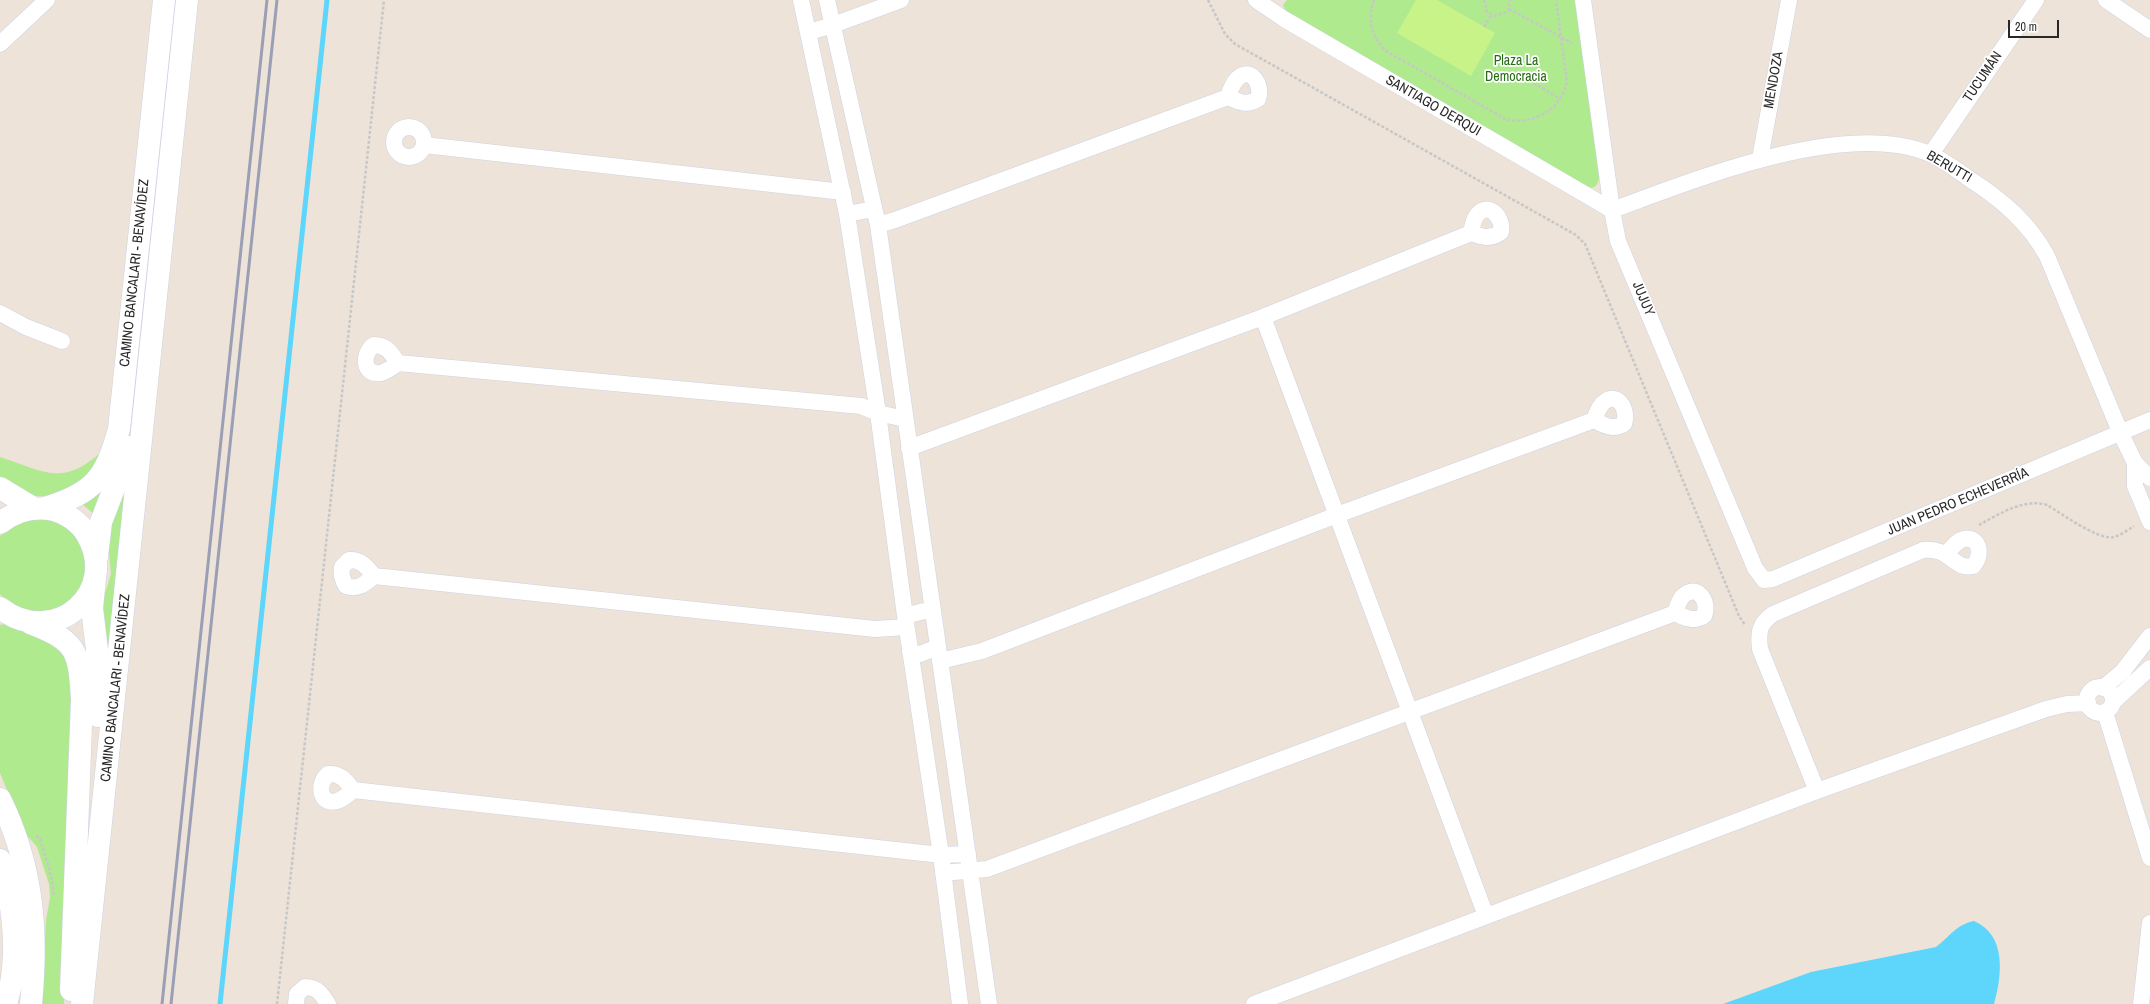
<!DOCTYPE html>
<html>
<head>
<meta charset="utf-8">
<style>
  body { margin:0 }
  #map { position:relative; width:2150px; height:1004px; overflow:hidden; background:#ede3d8; font-family:"Archivo Narrow",sans-serif }
  canvas { display:block }
  .scale { position:absolute; left:2008px; top:20px; width:51px; height:18px; box-sizing:border-box; border:2px solid #282828; border-top:0; padding-left:5px; font-size:12px; line-height:14px; white-space:nowrap; color:#282828; -webkit-text-stroke:3px #fff; paint-order:stroke }
</style>
</head>
<body>
<div id="map">
<canvas width="2150" height="1004"></canvas>
<div class="scale">20 m</div>
</div>
<script>
const ctx = document.querySelector('canvas').getContext('2d');
ctx.lineJoin = 'round';
function paint(path, color) {
  ctx.fillStyle = color;
  ctx.fill(path, 'evenodd');
}
function strokePath(path, color, width, dash) {
  ctx.strokeStyle = color;
  ctx.lineWidth = width;
  ctx.lineCap = dash ? 'butt' : 'round';
  ctx.setLineDash(dash || []);
  ctx.stroke(path);
}
function drawText(font, color, halo, rows, align = 'center') {
  ctx.font = font + ' "Archivo Narrow",sans-serif';
  ctx.lineWidth = 3.5;
  ctx.setLineDash([]);
  ctx.textBaseline = 'middle';
  ctx.strokeStyle = halo;
  ctx.fillStyle = color;
  for (const [text, x, y, turn = 0] of rows) {
    ctx.save();
    ctx.translate(x, y);
    ctx.rotate((+turn || 0) * Math.PI / 180);
    ctx.textAlign = isNaN(turn) ? turn : align;
    if (halo) ctx.strokeText(text, 0, 0);
    ctx.fillText(text, 0, 0);
    ctx.restore();
  }
}
paint(new Path2D(`
  M175,0H182L130,441L95,515L81,503L128,440L131,425Z
  M1287,0H1576L1599,177C1598,185 1596,188 1588,188L1286,12L1283,5Z
  M100,453C98,458 97,466 94,470C79,487 49,502 27,494C18,490 9,484 0,479V457C43,471 62,487 100,453Z
  M129,477L107,682L102,603L111,574L107,529Z
  M42,517L58,521L71,529L81,542L86,557L87,573L82,588L72,601L43,614L13,607L0,594V536L12,525Z
  M5,624L48,635L73,668L69,876L64,1004H42L46,920L50,898L49,884L37,847L25,833L0,773V625Z`), '#afea8e');
paint(new Path2D(`
  M1416,0H1437L1495,33L1471,76L1397,33Z`), '#c8f388');
paint(new Path2D(`
  M1974,921C2007,935 2002,976 1994,1004H1723L1811,972L1936,947C1949,937 1957,924 1974,921Z`), '#5ed5fb');
strokePath(new Path2D(`
  M220,1004L327,0`), '#5ed5fb', 5);
const street = new Path2D(`
  M801,0L847,214L878,413L905,616L941,855L960,1004
  M827,0L878,225L989,1004
  M1256,0L1284,19L1612,210C1694,180 1846,118 1930,154C1944,160 1958,171 1971,180C2002,200 2029,223 2047,256L2121,434L2135,463V486L2150,522
  M1583,0L1612,210L1618,241L1755,568L1764,580L1773,579L2150,420
  M2106,0L2150,30
  M809,32L833,25L901,0
  M0,44L47,0
  M394 142a15 15 0 1 1 30 0a15 15 0 1 1-30 0Z
  M424,145L843,192
  M1931,154L2036,0
  M1760,159L1789,0
  M847,214L874,209
  M878,225L895,220L1228,97C1239,102 1247,106 1258,99C1263,85 1251,65 1237,79C1232,84 1230,91 1228,97
  M0,313L26,327L62,341
  M1263,317L1486,916
  M398,363C391,353 387,345 374,345C362,353 362,376 381,373C387,371 393,367 398,363L861,406L878,413L905,419
  M909,448L1263,317L1471,233C1482,237 1491,240 1501,232C1504,219 1489,200 1477,215C1473,220 1472,227 1471,233
  M2135,463L2150,478
  M374,576C367,567 361,559 349,560L342,567C341,575 342,579 346,586C358,590 365,584 374,576L875,629L906,627
  M905,616L924,611L933,612
  M910,652L920,654L938,647
  M940,661L982,651L1337,515L1594,420C1605,426 1613,430 1624,424C1629,409 1617,390 1603,403C1598,408 1596,415 1594,420
  M2087 700a13 13 0 1 1 26 0a13 13 0 1 1-26 0Z
  M2103,688L2123,671L2150,636
  M2113,702L2150,668
  M2105,712L2150,858
  M353,790C349,794 344,799 337,801C319,806 317,783 328,774C341,773 346,781 353,790L941,855L968,854
  M1817,791L1760,649C1758,632 1759,624 1773,614L1923,550C1952,547 1952,570 1973,566C1984,555 1979,533 1961,540C1955,543 1951,549 1947,553
  M943,873L987,869L1675,613C1685,618 1694,622 1704,616C1710,601 1697,583 1683,596C1679,600 1677,607 1675,613
  M296,1004L297,994L305,987C317,987 322,994 328,1004
  M1254,1004L1817,791L2046,709L2067,704L2088,703
  M2141,1004L2150,923`);
const secondary = new Path2D(`
  M0,488L33,508
  M45,508C95,492 105,479 119,429L164,0
  M0,523C16,510 34,506 54,510C66,513 79,522 86,533C122,592 54,650 0,608
  M97,557L101,522L130,447
  M95,578L92,608L100,676L98,716
  M30,623C77,641 79,650 82,699L71,990
  M0,799C33,866 38,931 31,1004
  M0,860C14,904 20,959 6,1004
  M82,1004L187,0`);
strokePath(street, '#cdd2e3', 17);
strokePath(secondary, '#cdd2e3', 23);
strokePath(new Path2D(`
  M1208,0L1225,34L1235,44L1576,235L1585,244L1739,616L1745,625
  M1374,0C1367,19 1372,38 1386,51L1507,120C1534,124 1560,111 1567,82L1556,0
  M1484,0L1487,12L1495,16L1508,11L1510,0
  M1509,9L1572,43
  M1484,27L1491,15
  M1521,75L1560,99
  M1979,525C1999,514 2024,498 2047,505C2061,513 2099,541 2114,537C2121,535 2128,530 2134,526
  M36,836L40,838L50,871L54,895
  M277,1004L384,0`), '#c7c7c7', 2.5, [3, 2]);
strokePath(street, '#fff', 16);
strokePath(secondary, '#fff', 22);
strokePath(new Path2D(`
  M162,1004L267,0
  M171,1004L277,0`), '#9a9fb5', 3);
drawText('14px', '#276c12', '#fff', [
  ["Plaza La",1516,61],
  ["Democracia",1516,77]
]);
drawText('14px', '#282828', '#fff', [
  ["TUCUMÁN",1983,77,-56],
  ["MENDOZA",1774,80,-80],
  ["SANTIAGO DERQUI",1433,106,30],
  ["BERUTTI",1949,167,30],
  ["CAMINO BANCALARI - BENAVÍDEZ",135,273,-84],
  ["JUJUY",1643,299,67],
  ["JUAN PEDRO ECHEVERRÍA",1958,502,-23],
  ["CAMINO BANCALARI - BENAVÍDEZ",116,688,-84]
]);
</script>
</body>
</html>
